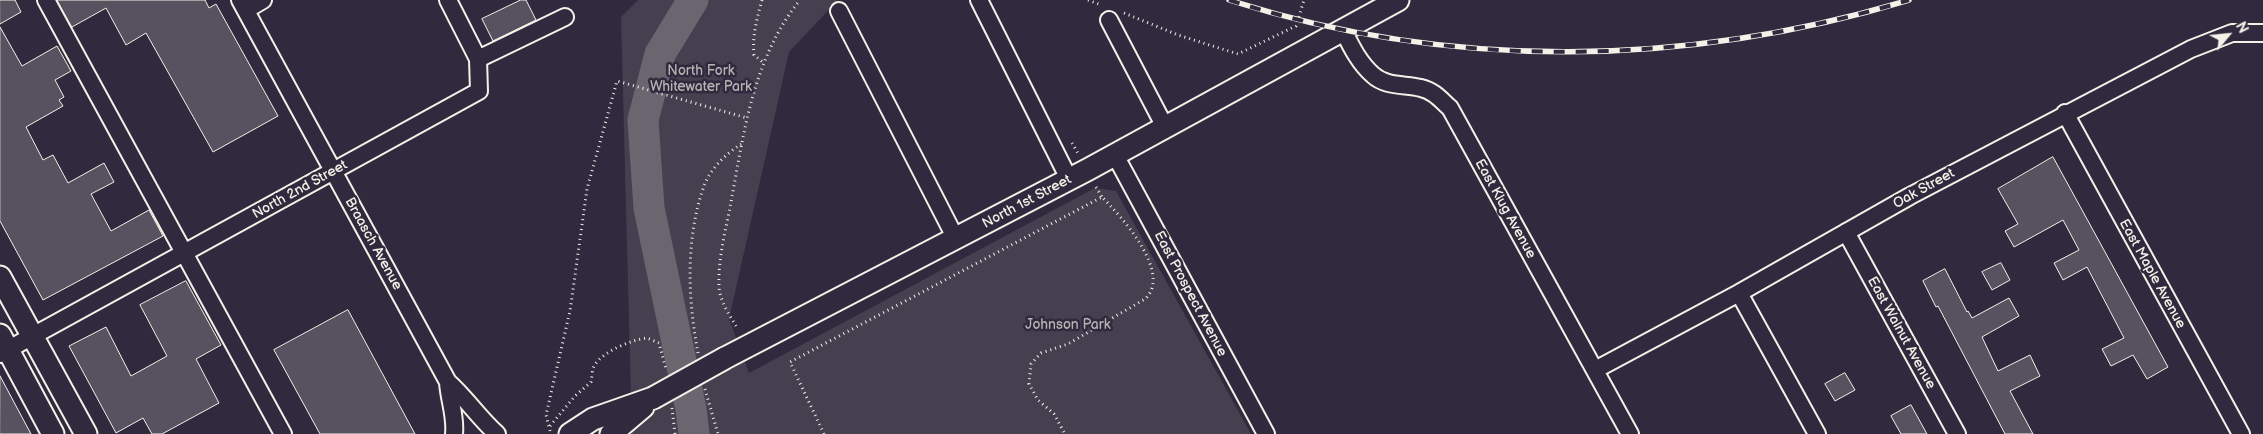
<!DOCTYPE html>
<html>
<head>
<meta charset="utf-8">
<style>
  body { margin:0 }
  #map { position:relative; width:2263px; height:434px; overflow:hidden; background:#2f2a3d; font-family:"Balsamiq Sans",sans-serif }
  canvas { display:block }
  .north { position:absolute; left:2203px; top:10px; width:50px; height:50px; -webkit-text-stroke:4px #2f2a3d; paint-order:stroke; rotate:62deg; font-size:14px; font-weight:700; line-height:20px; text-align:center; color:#f4f1e8 }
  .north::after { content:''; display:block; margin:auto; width:18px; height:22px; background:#f4f1e8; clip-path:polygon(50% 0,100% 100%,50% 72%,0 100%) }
</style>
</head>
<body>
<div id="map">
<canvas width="2263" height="434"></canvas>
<div class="north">N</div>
</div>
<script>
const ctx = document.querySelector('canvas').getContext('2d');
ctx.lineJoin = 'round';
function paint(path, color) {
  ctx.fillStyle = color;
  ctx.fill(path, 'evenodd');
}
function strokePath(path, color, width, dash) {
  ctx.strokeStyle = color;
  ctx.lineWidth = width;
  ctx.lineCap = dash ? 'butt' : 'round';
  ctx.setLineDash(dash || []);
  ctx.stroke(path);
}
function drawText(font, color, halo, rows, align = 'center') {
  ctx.font = font + ' "Balsamiq Sans",sans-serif';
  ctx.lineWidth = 5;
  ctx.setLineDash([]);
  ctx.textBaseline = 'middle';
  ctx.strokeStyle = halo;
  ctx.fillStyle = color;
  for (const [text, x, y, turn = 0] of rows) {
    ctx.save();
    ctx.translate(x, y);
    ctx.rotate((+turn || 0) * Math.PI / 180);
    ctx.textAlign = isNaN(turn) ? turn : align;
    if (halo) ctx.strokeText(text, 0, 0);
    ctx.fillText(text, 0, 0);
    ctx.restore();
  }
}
paint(new Path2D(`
  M638,0H838L789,52L729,319L749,373L1095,188L1116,191L1251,434H632L621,17Z`), '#454050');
strokePath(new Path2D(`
  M693,0L660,54L643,120L649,208L691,409L694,434`), '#6a6670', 31);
const building = new Path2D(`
  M0,0H15L21,12L0,24Z
  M57,0H205L209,8L216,4L278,116L213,152L146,33L126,45L106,8L72,27Z
  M521,0H526L536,20L493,41L482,19Z
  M0,27L22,66L57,46L71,71L55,80L64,97L59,100L63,106L26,127L43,160L53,155L68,183L104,163L114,182L91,194L111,231L149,210L163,236L43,300L0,221Z
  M2053,157L2168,367L2147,379L2133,355L2111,366L2102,349L2124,338L2087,267L2063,280L2054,263L2079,250L2063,220L2014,247L2005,231L2018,224L1998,189Z
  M2001,263L2010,280L1992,290L1982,272Z
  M1945,269L1967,312L1968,311L1972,318L2009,298L2019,316L1982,337L1998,371L2030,355L2040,376L2010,391L2033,434H2005L1938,306L1936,307L1923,281Z
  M186,281L221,345L196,359L219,403L162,434H152L143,418L116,433L69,346L106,327L131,376L167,356L140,305Z
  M348,310L415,434H320L274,350Z
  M1845,373L1855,390L1835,401L1825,384Z
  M0,376L31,434H0Z
  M1911,405L1927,434H1901L1891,416Z`);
paint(building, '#56525f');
strokePath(building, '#f4f1e8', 1);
const minor = new Path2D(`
  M46,0L283,434
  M240,0L448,382C466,398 479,418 497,434
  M979,0L1069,179
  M246,10L263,0
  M839,11L956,239
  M1109,20L1165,127
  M1343,30C1351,46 1359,63 1373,75C1386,87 1405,84 1421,88C1434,91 1441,100 1450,108L1630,434
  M478,59L565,17
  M2065,113L2241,434
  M1115,155L1266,434
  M1846,232L1957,434
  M1739,293L1817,434
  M0,354L479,91L478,59L448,0
  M1595,370L1739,293L1910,196L2191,49L2232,33H2263
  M448,382C449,400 456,416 454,434`);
const major = new Path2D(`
  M0,277L86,434
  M0,335L53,434
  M725,358L1087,170L1398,0
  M570,434L593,419L653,398
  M611,434L643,407`);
strokePath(minor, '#f4f1e8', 20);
strokePath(major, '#f4f1e8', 25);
strokePath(new Path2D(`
  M762,0C757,19 752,35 754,55L764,63
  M1088,0L1101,5
  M1124,13L1178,35L1238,54L1296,26L1304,0
  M1072,143L1079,155
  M1096,187L1102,197
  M736,326C729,314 719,300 719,285C718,258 726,229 731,202C744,132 753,58 800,0
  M698,353C688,300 685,239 704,186C710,169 726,154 741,144
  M705,389L718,434
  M672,408L675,434
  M550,426L575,396L591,382C592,377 592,370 594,366C603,351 631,340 647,338L659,343L666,369
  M550,431L546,415L570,311L587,189L617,81L747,118
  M824,434L790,362L1102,197C1121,216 1173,273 1145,299L1068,344L1041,353L1031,364L1029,384L1038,400L1054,414L1065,434`), '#f4f1e8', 3, [1, 4]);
strokePath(minor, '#2f2a3d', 16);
strokePath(major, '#2f2a3d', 21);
const rail = new Path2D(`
  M1229,0C1450,71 1688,67 1909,0`);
strokePath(rail, '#f4f1e8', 5.5);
strokePath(rail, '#2f2a3d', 4, [11]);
const majorBridge = new Path2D(`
  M653,398L725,358`);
strokePath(majorBridge, '#f4f1e8', 25, []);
strokePath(majorBridge, '#2f2a3d', 21);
drawText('14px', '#b7b3b3', '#2f2a3d', [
  ["North Fork",701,71],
  ["Whitewater Park",701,87],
  ["Johnson Park",1068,325]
]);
drawText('14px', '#f4f1e8', '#2f2a3d', [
  ["Oak Street",1924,189,-29],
  ["North 2nd Street",300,190,-29],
  ["North 1st Street",1027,202,-28],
  ["East Klug Avenue",1505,209,61],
  ["Braasch Avenue",373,244,61],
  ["East Maple Avenue",2152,274,61],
  ["East Prospect Avenue",1190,294,62],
  ["East Walnut Avenue",1901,333,61]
]);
</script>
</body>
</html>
